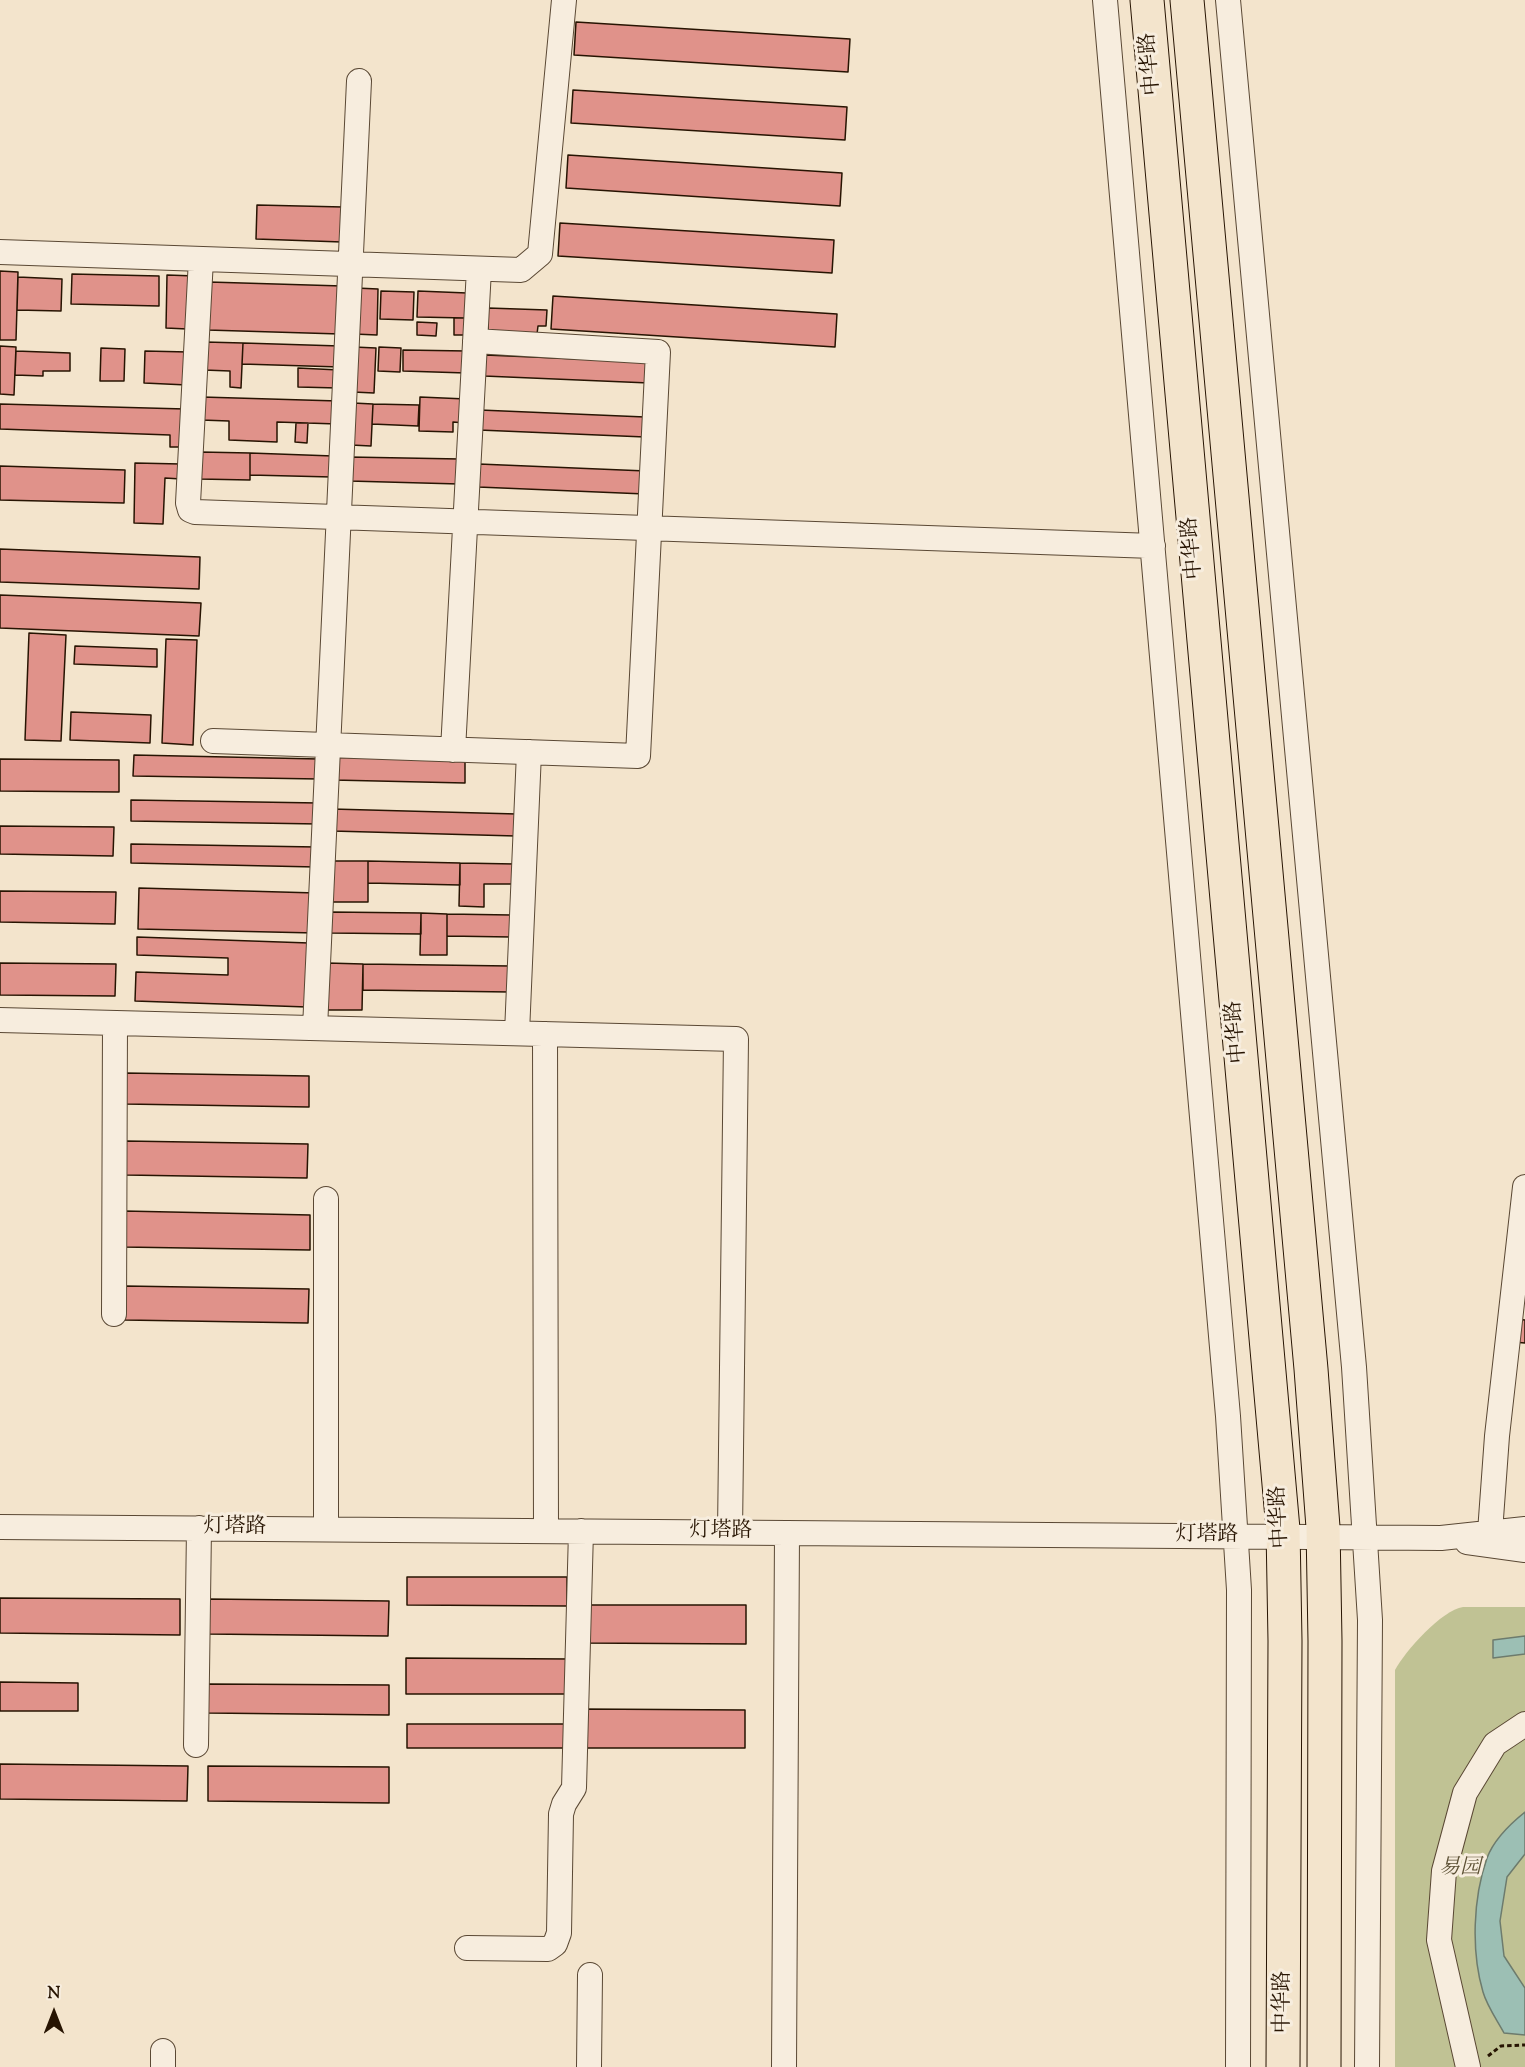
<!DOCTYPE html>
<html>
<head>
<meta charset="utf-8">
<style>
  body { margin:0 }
  #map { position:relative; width:1525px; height:2067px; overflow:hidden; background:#f3e4cc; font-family:"Sorts Mill Goudy",serif }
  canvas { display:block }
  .north { position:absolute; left:24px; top:1983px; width:60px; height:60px; -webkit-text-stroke:4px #f7edde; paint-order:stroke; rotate:0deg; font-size:16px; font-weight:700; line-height:24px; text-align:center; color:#271402 }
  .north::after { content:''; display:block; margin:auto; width:21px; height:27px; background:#271402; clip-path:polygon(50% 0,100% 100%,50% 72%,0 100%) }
</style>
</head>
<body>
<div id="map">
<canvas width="1525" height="2067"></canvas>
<div class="north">N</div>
</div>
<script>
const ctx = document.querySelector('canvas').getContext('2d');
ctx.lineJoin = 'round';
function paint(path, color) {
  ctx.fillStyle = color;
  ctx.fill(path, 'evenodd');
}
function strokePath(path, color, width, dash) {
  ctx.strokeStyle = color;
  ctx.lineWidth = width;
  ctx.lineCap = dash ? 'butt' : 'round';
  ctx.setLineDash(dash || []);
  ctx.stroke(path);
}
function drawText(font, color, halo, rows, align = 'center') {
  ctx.font = font + ' "Sorts Mill Goudy","Noto Serif SC",serif';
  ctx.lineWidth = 6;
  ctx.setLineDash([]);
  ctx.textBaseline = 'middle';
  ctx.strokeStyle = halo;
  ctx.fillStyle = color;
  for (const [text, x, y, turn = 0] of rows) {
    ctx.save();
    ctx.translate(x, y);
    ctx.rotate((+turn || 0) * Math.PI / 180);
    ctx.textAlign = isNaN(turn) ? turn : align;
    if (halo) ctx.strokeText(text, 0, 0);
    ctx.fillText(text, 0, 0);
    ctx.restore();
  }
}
paint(new Path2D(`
  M1463,1607H1525V2067H1395V1670C1405,1651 1442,1610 1463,1607Z`), '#c0c294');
const water = new Path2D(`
  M1525,1636V1654L1493,1658V1640Z
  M1525,1812V1854L1507,1877L1500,1921L1504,1956L1525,1988V2035L1504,2033C1497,2020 1487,2006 1483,1992C1471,1951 1473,1898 1487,1858C1494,1839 1510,1824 1525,1812Z`);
paint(water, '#9cbfb4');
strokePath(water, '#6d7b6d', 1.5);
const building = new Path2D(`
  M576,22L850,39L848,72L574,55Z
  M573,90L847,107L845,140L571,123Z
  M568,155L842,173L840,206L566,188Z
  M257,205L343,207L342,242L256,239Z
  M560,223L834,240L832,273L558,256Z
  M0,271L18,272L16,340H0Z
  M72,274L159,276V306L71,304Z
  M167,275L195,276L187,329L166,328Z
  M18,277L62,279L61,311L17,310Z
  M209,282L342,286L340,334L207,330Z
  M356,288L378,289L377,335L354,334Z
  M381,291L414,292L413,320L380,319Z
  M418,291L467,293L466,318L417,317Z
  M553,296L837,314L835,347L551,329Z
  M488,308L547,310L546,326H538L537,334L488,333Z
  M454,318H466L465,335H454Z
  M417,322L437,323L436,336L417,335Z
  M205,342L243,343L241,388L230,387V371L204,370Z
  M243,343L340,346V367L242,364Z
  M0,346L16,347L14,395L0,394Z
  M354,347L376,348L374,393L353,392Z
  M379,347L401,348L400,372L378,371Z
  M101,348L125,349L124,381H100Z
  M403,350L467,351L466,373L403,371Z
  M16,351L70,353V371H43V376L15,375Z
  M145,351L188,352L187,385L144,383Z
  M485,355L650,362L649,383L484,376Z
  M298,368L339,370L338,388L298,387Z
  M202,397L338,401L337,424L277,422V442L229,440V421L201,420Z
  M420,397L466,399L465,423L453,422V432L419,431Z
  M353,403L373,404L371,446L351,445Z
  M0,404L185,409L184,447H170V435L0,429Z
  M373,404L419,405L418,426L372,424Z
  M480,410L645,417V437L479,430Z
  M296,423H308L307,443L295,442Z
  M200,452L250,453V480L199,479Z
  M250,453L333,456L332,477L250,475Z
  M349,457L460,459L459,484L349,481Z
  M135,463L181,464V479L165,478L163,524L134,523Z
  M479,464L646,471L645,494L478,487Z
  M0,466L125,470L124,503L0,500Z
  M0,549L200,557L199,589L0,582Z
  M0,595L201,603L199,636L0,628Z
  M29,633L66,635L61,741L25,740Z
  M166,639L197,640L193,745L162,743Z
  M75,646L157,649V667L74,664Z
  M71,712L151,715L150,743L70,740Z
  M134,755L319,759V779L133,776Z
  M334,757L465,761V783L333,780Z
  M0,759L119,760V792L0,791Z
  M131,800L319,803V824L131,821Z
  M332,809L517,814L516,836L332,831Z
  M0,826L114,827L113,856L0,854Z
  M131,844L317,847L316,867L131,863Z
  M331,861H368V902H330Z
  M368,861L460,863V885L368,883Z
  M460,863L515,864L514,884H484V907L459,906Z
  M139,888L316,893L315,933L138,929Z
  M0,891L116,892L115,924L0,922Z
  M330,912L421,913V934L330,933Z
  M421,913L447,914V955H420Z
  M447,914L511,915V937L447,936Z
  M137,937L309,943L307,1007L135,1001L136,972L228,975V958L137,955Z
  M0,963L116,964L115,996L0,995Z
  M327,963L363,964L362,1010H327Z
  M363,964L510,966V992L363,990Z
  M125,1073L309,1076V1107L125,1104Z
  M126,1141L308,1144L307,1178L126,1175Z
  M124,1211L310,1215V1250L123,1247Z
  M125,1286L309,1289L308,1323L125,1320Z
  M1516,1319L1525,1320V1343L1513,1342Z
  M407,1577H567V1606L407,1605Z
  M0,1598L180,1599V1635L0,1633Z
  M207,1599L389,1601L388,1636L207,1634Z
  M582,1605H746V1644L582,1643Z
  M406,1658L571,1659L570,1694H406Z
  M0,1682L78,1683V1711H0Z
  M208,1684L389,1685V1715L208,1713Z
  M581,1709L745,1710V1748H581Z
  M407,1724H568V1748H407Z
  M0,1764L188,1766L187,1801L0,1799Z
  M208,1766L389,1767V1803L208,1801Z`);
paint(building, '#e0928a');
strokePath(building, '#271402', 1.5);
const minor = new Path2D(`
  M1105,0L1228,1416L1239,1590L1238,2067
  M1228,0L1354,1367L1370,1620L1367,2067
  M0,252L521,270L540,254L564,0
  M201,259L188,503L190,510L195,512L1153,546
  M213,741L638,756L658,352L475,341
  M453,750L479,269
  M0,1020L736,1039L730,1532
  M315,1028L359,81
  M517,1033L529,752
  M545,1034L546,1531
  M114,1314L115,1023
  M0,1527L1441,1538L1525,1529
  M326,1529V1199
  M1490,1532L1497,1436L1525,1187
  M1467,1542L1525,1550
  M196,1745L199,1528
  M467,1948L548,1949L555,1944L559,1933L561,1814L564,1804L574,1788L581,1531
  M163,2067V2051
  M589,2067L590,1975
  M784,2067L787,1533
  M1468,2067L1439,1940L1444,1871L1465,1793L1495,1744L1525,1724`);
const highway = new Path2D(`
  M1147,0L1283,1529L1285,1641L1283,2067
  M1187,0L1311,1369L1323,1527L1325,1641L1324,2067`);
strokePath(minor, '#5a4834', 26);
strokePath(highway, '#271402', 35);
strokePath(new Path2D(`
  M1488,2056L1501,2046L1525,2045`), '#271402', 3, [4.5, 3]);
strokePath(minor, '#f7edde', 24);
strokePath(highway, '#f3e4cc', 33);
drawText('21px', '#271402', '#f7edde', [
  ["中华路",1152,64,-95],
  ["中华路",1194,548,-95],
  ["中华路",1238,1032,-95],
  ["中华路",1281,1517,-93],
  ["灯塔路",235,1528],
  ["灯塔路",721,1532],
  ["灯塔路",1207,1536],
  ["中华路",1284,2002,-90]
]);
drawText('italic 21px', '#5d5135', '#f7edde', [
  ["易园",1460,1869]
]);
</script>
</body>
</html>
